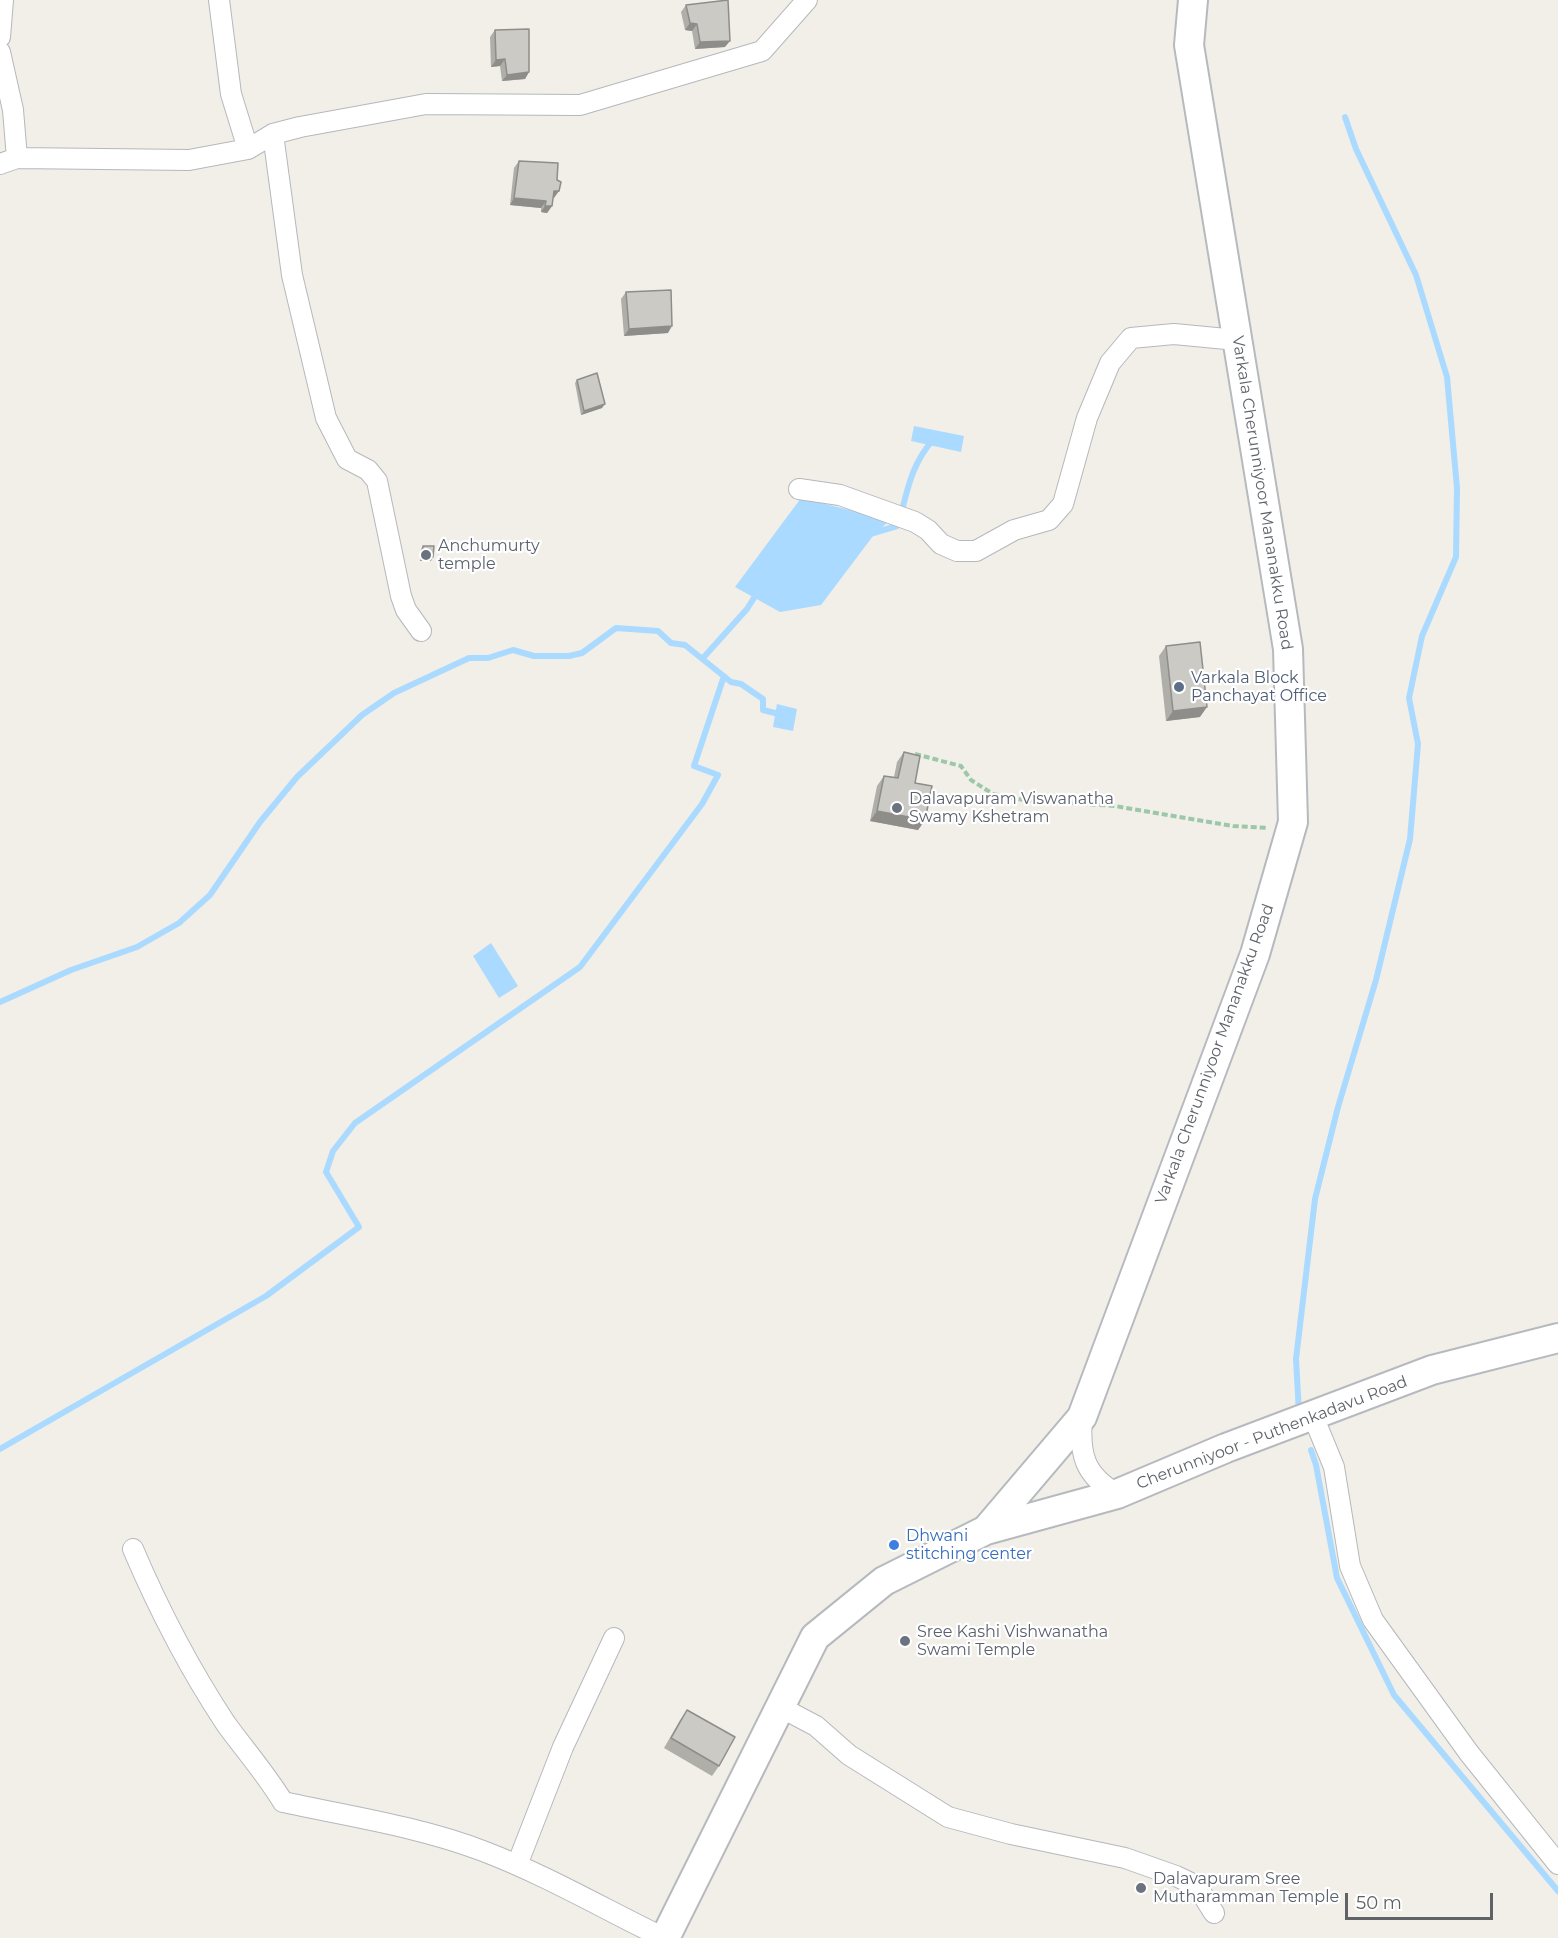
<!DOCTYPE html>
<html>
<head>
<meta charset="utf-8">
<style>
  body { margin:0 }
  #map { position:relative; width:1558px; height:1938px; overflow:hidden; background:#f1efe8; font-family:Montserrat,sans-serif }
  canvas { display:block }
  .scale { position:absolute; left:1345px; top:1893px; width:148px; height:27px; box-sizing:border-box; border:3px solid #5f6368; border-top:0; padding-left:8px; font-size:18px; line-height:21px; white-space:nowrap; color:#5f6368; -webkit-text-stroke:4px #fff; paint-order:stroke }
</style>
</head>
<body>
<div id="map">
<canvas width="1558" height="1938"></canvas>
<div class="scale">50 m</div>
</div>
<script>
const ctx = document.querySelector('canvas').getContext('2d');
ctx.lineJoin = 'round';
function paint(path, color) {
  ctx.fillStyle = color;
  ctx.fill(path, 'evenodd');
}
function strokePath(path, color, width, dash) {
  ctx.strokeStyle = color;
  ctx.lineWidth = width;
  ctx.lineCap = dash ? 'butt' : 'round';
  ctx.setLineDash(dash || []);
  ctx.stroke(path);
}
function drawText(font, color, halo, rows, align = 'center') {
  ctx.font = font + ' Montserrat,sans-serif';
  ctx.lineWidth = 4.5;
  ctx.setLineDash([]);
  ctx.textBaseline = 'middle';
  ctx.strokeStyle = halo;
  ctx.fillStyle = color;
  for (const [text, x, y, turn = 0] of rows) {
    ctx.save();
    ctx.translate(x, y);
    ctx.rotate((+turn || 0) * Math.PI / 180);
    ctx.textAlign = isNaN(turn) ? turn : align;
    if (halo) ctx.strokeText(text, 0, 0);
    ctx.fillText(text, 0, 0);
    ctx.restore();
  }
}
paint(new Path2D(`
  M914,426L964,436L961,452L911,441Z
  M801,498L890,520L873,536L821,605L780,612L735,587Z
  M777,704L797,709L793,731L773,727Z
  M491,943L518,986L499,998L473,956Z`), '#aadaff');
strokePath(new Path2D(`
  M901,514C908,487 913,462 933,440
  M870,534L897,526L899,520
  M703,658L747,609L757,593
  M0,1002L71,970L137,947L179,923L210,895L260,822L297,777L362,715L394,693L469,658H488L513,650L534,656H569L582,653L616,628L658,631L671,643L685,645L731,682L741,684L763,699V710L775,713
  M1299,1413L1296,1359L1315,1199L1338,1107L1376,980L1410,839L1418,744L1409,698L1422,636L1456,557L1457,488L1447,377L1416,275L1356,149L1345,117
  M0,1449L266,1296L359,1227L326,1172L333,1151L355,1123L580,967L702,804L718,775L694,766L724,676
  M1311,1450L1316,1465L1337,1578L1394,1695L1558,1891`), '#aadaff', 6);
const street = new Path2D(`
  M219,0L231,94L248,149
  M0,37L3,0
  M0,52L13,110L17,158
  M273,134L292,275L326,418L347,459L368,470L377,481L401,596L406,610L421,631
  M0,164L17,158L189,160L248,149L273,134L300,127L426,104L580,105L762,51L807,0
  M799,489L840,495L915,522L928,530L941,544L957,551H976L1014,530L1049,520L1063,504L1087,418L1110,363L1131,338L1174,334L1237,340
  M1313,1416L1334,1467L1350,1566L1373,1620L1469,1753L1558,1864
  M1082,1417C1079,1454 1084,1475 1117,1494
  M133,1549C159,1610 189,1668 226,1724C245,1750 266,1774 283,1802C348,1816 421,1827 483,1851C546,1875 604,1909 664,1938
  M780,1707L816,1726L849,1755L948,1817L1011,1834L1125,1858L1176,1876L1197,1886L1214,1913
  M517,1865L563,1747L614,1638`);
const secondary = new Path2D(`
  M986,1530L1117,1494L1226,1448L1432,1370L1558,1338
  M665,1938L815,1637L884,1581L986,1530L1082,1417L1255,954L1293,822L1288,649L1189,45L1193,0`);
strokePath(street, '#b5b8bc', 22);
strokePath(secondary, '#b6babf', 32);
strokePath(new Path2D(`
  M915,754L961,766L971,780L993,794L1024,800L1115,806L1233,826L1268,828`), '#9cc7a9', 4, [6, 3]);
strokePath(street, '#fff', 20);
strokePath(secondary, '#fff', 28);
paint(new Path2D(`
  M686,5L725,47L695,49L692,31L685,30L681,12Z
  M495,30L529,72L525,79L502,81L500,66L491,67L490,37Z
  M519,161L557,180L559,191L553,198L552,206L547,213L541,212V208L510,205L514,168Z
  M626,292L668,333L624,336L621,299Z
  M577,380L602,408L581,415L575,383Z
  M423,546L431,561H420L421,549Z
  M1166,646L1200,717L1166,721L1159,656Z
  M904,752L915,783L925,820L918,830L870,821L877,786L884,776L894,777L897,762Z
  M687,1710L719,1766L712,1776L664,1748L680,1720Z`), '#afaea9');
paint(new Path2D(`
  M690,23L697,24L692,31L685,30Z
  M730,41L725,47L695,49L700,42Z
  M505,59L500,66L491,67L496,60Z
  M529,72L525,79L502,81L507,75Z
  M554,191H559L554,198H550Z
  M514,198L546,201L541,208L510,205Z
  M545,206H552L547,213L541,212Z
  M672,326L668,333L624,336L629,329Z
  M605,404L602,408L581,415L584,411Z
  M423,557H433L431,561H420Z
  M1207,707L1200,717L1166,721L1173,711Z
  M877,811L925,820L918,830L870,821Z`), '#8f8d8a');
const building = new Path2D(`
  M728,0L730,41L700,42L697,24L690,23L686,5Z
  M529,29V72L507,75L505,59L496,60L495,30Z
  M519,161L558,163L557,180L561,182L559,191H554L552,206H545L546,201L514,198Z
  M671,290L672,326L629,329L626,292Z
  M597,373L605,404L584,411L577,380Z
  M423,546H434L433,557H423Z
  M1200,642L1207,707L1173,711L1166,646Z
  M904,752L920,756L915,783L932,786L925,820L877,811L884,776L898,778Z
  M687,1710L735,1737L719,1766L671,1738Z`);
paint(building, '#cccac5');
strokePath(building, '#8f8d8a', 1.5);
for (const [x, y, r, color] of [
  [426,555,6,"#6b7280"],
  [1179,687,6,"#5c6f8a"],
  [897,808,6,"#6b7280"],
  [894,1545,6,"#3f7fe0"],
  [905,1641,6,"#6b7280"],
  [1141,1888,6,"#6b7280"]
]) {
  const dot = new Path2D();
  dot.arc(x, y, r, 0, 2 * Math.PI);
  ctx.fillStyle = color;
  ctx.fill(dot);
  strokePath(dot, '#fff', 2);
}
drawText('16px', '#5f6368', '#fff', [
  ["Varkala Cherunniyoor Mananakku Road",1262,493,81],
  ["Varkala Cherunniyoor Mananakku Road",1215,1054,-70],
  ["Cherunniyoor - Puthenkadavu Road",1272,1433,-21]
]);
drawText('16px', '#5b616d', '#fff', [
  ["Anchumurty",438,546],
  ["temple",438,564],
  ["Dalavapuram Viswanatha",909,799],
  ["Swamy Kshetram",909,817],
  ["Sree Kashi Vishwanatha",917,1632],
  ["Swami Temple",917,1650],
  ["Dalavapuram Sree",1153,1879],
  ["Mutharamman Temple",1153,1897]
], 'left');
drawText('16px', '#4e5e75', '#fff', [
  ["Varkala Block",1191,678],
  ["Panchayat Office",1191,696]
], 'left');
drawText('16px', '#366cbe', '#fff', [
  ["Dhwani",906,1536],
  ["stitching center",906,1554]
], 'left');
</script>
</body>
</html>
